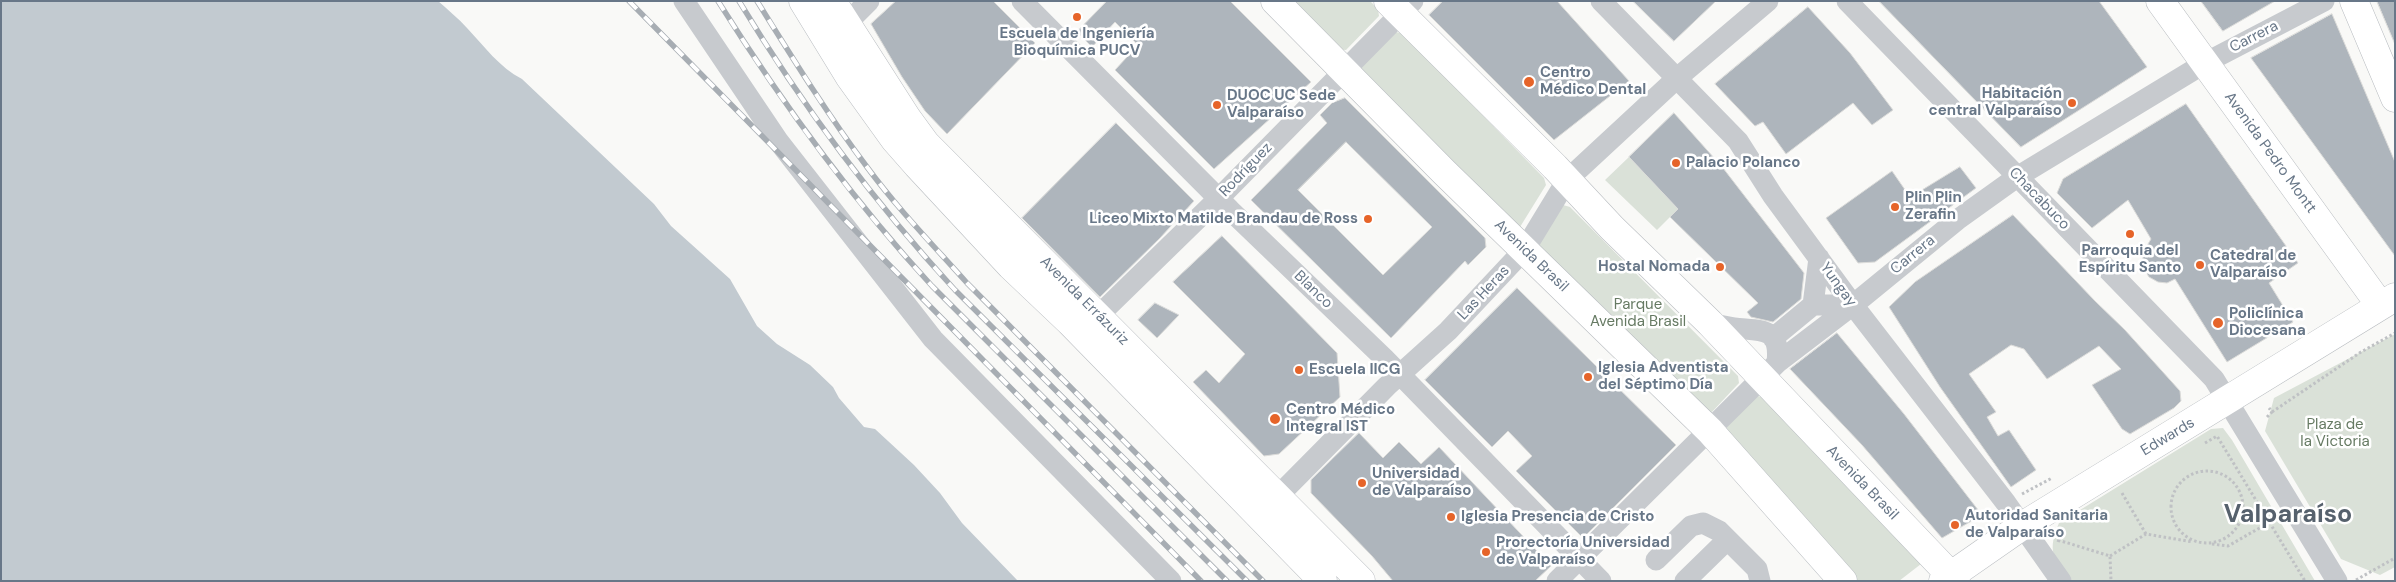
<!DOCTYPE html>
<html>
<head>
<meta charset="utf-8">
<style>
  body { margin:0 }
  #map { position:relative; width:2396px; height:582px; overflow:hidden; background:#f9f9f7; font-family:"DM Sans",sans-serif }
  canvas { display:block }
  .frame { position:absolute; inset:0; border:2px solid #687788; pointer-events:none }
</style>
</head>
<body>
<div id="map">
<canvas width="2396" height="582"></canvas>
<div class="frame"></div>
</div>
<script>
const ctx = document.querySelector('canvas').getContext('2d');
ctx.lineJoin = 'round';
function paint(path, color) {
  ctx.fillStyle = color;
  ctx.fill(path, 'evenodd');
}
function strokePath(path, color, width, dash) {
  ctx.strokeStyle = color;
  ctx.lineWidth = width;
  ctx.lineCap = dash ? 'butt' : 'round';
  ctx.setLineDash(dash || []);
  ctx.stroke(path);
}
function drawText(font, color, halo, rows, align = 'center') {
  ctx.font = font + ' "DM Sans",sans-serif';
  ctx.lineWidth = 5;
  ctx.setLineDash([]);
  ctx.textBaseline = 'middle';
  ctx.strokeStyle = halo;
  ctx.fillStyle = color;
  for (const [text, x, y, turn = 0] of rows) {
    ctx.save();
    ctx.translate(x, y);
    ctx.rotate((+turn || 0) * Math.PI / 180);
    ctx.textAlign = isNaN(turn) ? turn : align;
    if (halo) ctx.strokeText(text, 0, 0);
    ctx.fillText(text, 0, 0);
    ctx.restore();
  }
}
paint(new Path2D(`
  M1287,1H1370L1378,9L1379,16L1346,50L1334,49Z
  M1395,32L1402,33L1544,178L1546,185L1520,227L1363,78L1360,67Z
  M1629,157L1678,209L1657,230L1605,180Z
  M1563,205L1570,207L1738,376L1739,383L1711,413L1697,412L1536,243Z
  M2395,334V567L2380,575L2341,559L2265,431L2274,398Z
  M1754,395L1762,397L1921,564L1899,581H1853L1723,431Z
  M2223,428L2232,440L2315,581H2070C2053,558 2047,551 2059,523L2211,429Z`), '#dae1d8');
paint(new Path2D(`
  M1,1H438C448,10 458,18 467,28C485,47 499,67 522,79L654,204L671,226L730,279L757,326L777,344L810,365L833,387L839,398L864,427L875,429L914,465L940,493L962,523L1018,581H1Z`), '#c2cad0');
const building = new Path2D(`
  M896,1H993L1035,43L947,134L925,111L902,77L871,24Z
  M1107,1H1230L1311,82L1214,169L1115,70L1138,45L1115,22L1092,47L1077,32Z
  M1443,1H1557L1629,81L1554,140L1429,15Z
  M1633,1H1716L1674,41Z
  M1879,1H2099L2147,67L2021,147Z
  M2201,1H2275L2223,31Z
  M2377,1H2395V44Z
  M1808,7L1850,53L1893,110L1872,125L1853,103L1786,154L1763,122L1755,126L1715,84Z
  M2332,14L2395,162V256L2251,58Z
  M1345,98L1485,238L1486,247L1468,265L1465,261L1391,338L1251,200L1327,123L1320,115L1332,103ZM1346,142L1432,227L1383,275L1298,190Z
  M2186,104L2298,263L2269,283L2293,322L2227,362L2175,279L2167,283L2158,282L2149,277L2144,269L2142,254L2151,239L2128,200L2092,228L2057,193L2063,179Z
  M1674,113L1723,168L1804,273L1801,299L1773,322L1751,317L1747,312L1758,303L1670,217L1678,209L1629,157Z
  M1116,123L1194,201L1160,238L1100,297L1022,218Z
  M1960,167L1976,188L1875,262L1858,263L1826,218L1892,171L1910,197Z
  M2013,215L2095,301L2125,330L2180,391L2181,401L2174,408L2130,434L2122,429L2092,385L2121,369L2099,346L2047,379L2024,349L2011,345L1969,374L1996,412L1987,417L1998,436L2009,430L2036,470L2011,487L1940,387L1889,307L1915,282Z
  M1222,236L1337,353L1340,397L1279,454L1264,456L1193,382L1206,370L1219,383L1245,354L1173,282Z
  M1517,288L1676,445L1583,538L1516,471L1532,456L1508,431L1492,447L1425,380Z
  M1155,303L1179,315L1157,338L1138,320Z
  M1837,333L1904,414L1982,515L1942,538L1862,445L1790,369Z
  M1359,433L1383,458L1399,442L1421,464L1439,447L1551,566L1535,581H1393L1372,556L1311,493V480Z`);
paint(building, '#aeb5bc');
strokePath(building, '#dbdbd9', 1);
const major = new Path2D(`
  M803,1L849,76L895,140L917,165L1011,266L1070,322L1323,581
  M832,1L907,118L926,144L1361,581
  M1275,1L1444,172L1710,431L1843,581
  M1388,1L1555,167L1612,228L1710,323L1956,581
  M2160,1L2380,305
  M2354,1L2395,98
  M1943,581L2022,526L2395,297`);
strokePath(major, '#b8bcc0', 29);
strokePath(new Path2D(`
  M2272,412L2361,352L2395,333
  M2267,417L2272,412L2269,408
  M2205,443L2217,436L2305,581
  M2171 507a36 36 0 1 1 72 0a36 36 0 1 1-72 0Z
  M2122,493L2146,534
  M2022,494L2052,478
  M2058,540L2110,556L2111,581
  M2058,542L2062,529
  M2212,544L2228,546L2270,522
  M2110,556L2146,534L2193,542
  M2356,580L2395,558`), '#bfc1c4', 3, [2.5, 2.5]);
strokePath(new Path2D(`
  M684,1L779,142L933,339L1171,581
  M1022,1L1230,210L1385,359L1601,581
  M1601,1L1738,141L1773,196L1853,305L2006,503L2061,581
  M1847,1L2214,379L2337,581
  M846,24L869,1
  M1813,305L1819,258
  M1098,316L1219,198L1413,1
  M1710,323C1718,325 1726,327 1734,328C1761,331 1781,326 1777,363
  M1773,338L1813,305H1853
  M1278,496L1387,386L1448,331L1525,249L1567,180L1676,79L1768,1
  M1656,560L1691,526L1703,523L1719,531L1757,569L1760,581
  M1557,581L1777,363L1853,305L1957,220L2017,177L2205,63L2324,1
  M1685,581L1727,540`), '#c7cace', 21);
strokePath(major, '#fff', 28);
const rail = new Path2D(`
  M629,1L1201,581
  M718,1C782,103 850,197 932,286L1227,581
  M739,1C802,105 873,201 955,290L1247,581
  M757,1C792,57 827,114 867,167C897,208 933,245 967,283L1263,581`);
strokePath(rail, '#a7adb3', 5.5);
strokePath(rail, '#fff', 4, [11]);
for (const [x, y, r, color] of [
  [1077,17,5,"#e66429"],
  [1529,82,6,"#e66429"],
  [2072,103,5,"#e66429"],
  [1217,105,5,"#e66429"],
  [1676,163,5,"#e66429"],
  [1895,207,5,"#e66429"],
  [1368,219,5,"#e66429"],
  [2130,234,5,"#e66429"],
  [2200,265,5,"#e66429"],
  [1720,267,5,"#e66429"],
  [2218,323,6,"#e66429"],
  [1299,370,5,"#e66429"],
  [1588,377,5,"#e66429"],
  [1275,419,6,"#e66429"],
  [1362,483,5,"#e66429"],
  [1451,517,5,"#e66429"],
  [1955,525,5,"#e66429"],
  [1486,552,5,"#e66429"]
]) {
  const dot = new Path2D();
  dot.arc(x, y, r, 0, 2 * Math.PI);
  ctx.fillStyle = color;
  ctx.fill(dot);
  strokePath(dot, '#fff', 2);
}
drawText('bold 15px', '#687788', '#fff', [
  ["Escuela de Ingeniería",1077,34,"center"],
  ["Bioquímica PUCV",1077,51,"center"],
  ["Centro",1540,73],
  ["Médico Dental",1540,90],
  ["Habitación",2062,94,"right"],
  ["central Valparaíso",2062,111,"right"],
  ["DUOC UC Sede",1227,96],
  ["Valparaíso",1227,113],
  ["Palacio Polanco",1686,163],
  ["Plin Plin",1905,198],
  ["Zerafin",1905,215],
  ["Liceo Mixto Matilde Brandau de Ross",1358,219,"right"],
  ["Parroquia del",2130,251,"center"],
  ["Espíritu Santo",2130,268,"center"],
  ["Catedral de",2210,256],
  ["Valparaíso",2210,273],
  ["Hostal Nomada",1710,267,"right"],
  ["Policlínica",2229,314],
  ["Diocesana",2229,331],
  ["Iglesia Adventista",1598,368],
  ["del Séptimo Día",1598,385],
  ["Escuela IICG",1309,370],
  ["Centro Médico",1286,410],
  ["Integral IST",1286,427],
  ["Universidad",1372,474],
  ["de Valparaíso",1372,491],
  ["Autoridad Sanitaria",1965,516],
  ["de Valparaíso",1965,533],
  ["Iglesia Presencia de Cristo",1461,517],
  ["Prorectoría Universidad",1496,543],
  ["de Valparaíso",1496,560]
], 'left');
drawText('15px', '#687788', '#fff', [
  ["Carrera",2254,37,-27],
  ["Avenida Pedro Montt",2270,153,54],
  ["Rodríguez",1246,170,-46],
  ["Chacabuco",2039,199,46],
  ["Carrera",1913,255,-39],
  ["Avenida Brasil",1531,256,44],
  ["Yungay",1838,285,54],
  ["Blanco",1313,290,44],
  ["Las Heras",1484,293,-47],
  ["Avenida Errázuriz",1084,301,45],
  ["Edwards",2168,437,-31],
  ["Avenida Brasil",1862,483,46]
]);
drawText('15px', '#667a63', '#fff', [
  ["Parque",1638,305],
  ["Avenida Brasil",1638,322],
  ["Plaza de",2335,425],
  ["la Victoria",2335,442]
]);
drawText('bold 25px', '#56616d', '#fff', [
  ["Valparaíso",2288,515]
]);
</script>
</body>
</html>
